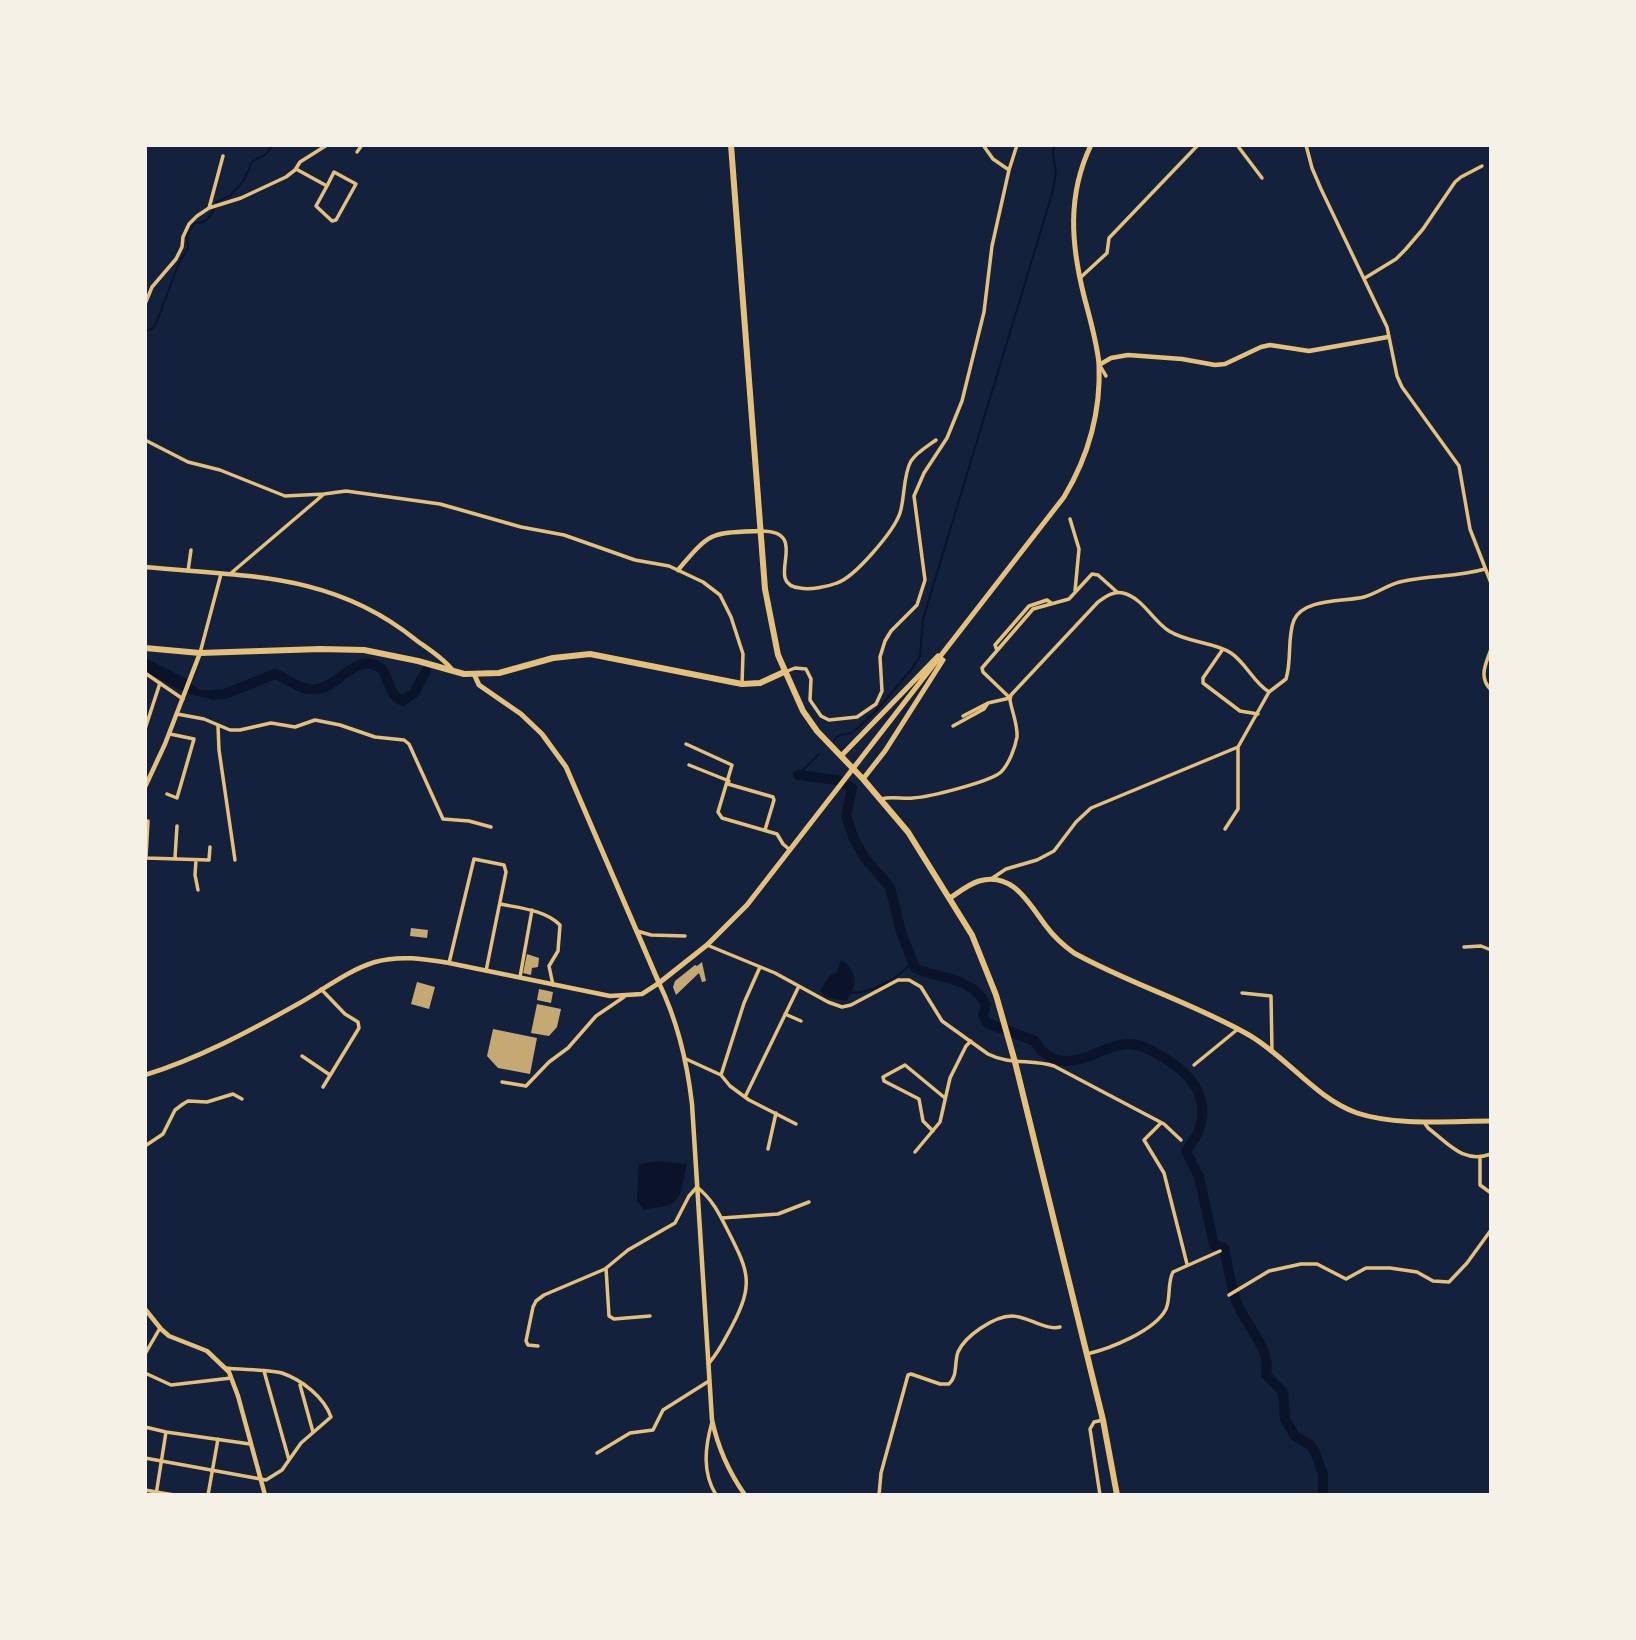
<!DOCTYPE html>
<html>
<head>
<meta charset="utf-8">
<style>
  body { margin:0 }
  #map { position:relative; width:1636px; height:1640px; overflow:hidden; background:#14213d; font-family:Manrope,sans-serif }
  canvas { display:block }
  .frame { position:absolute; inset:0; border:147px solid #f6f1e7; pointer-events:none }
</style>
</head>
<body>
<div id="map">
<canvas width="1636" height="1640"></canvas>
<div class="frame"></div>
</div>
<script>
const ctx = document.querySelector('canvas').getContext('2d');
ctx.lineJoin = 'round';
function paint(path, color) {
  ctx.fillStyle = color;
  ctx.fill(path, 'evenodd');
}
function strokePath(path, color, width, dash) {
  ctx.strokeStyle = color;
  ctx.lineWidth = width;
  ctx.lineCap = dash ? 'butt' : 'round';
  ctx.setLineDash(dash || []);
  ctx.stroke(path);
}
paint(new Path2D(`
  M145,658L187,679L199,690L224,692V697C196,703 169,684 145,671Z
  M841,959C859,974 858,985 846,1001L826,997L820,991L829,976L837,972Z
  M660,1161L687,1164C683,1177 683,1203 667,1206C659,1208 652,1207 644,1210L637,1200L639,1164Z`), '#0b132b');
strokePath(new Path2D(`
  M216,202L230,196L244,180L252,162L266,154L273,145
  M145,331L152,329L156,324L178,265L188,248L187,235L195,223C205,223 210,218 214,209
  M834,740L840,735L851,733L859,727L876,711L911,670L920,656L923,619L1052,194L1056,173L1053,154L1054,145
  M798,775L819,754
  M851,993C870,993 899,979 911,963`), '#0b132b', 2);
strokePath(new Path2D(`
  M212,695L225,694L275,674C290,679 299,691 317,689C339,687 357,650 382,669C390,680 389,697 403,701L414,693L426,671
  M798,775L838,780L852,788L846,816L854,839L865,858L890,887L901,932L915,968C939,979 973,977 986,1005L983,1015L987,1023L1035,1041C1041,1053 1051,1060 1065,1061C1086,1062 1106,1045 1127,1044C1140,1043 1152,1051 1163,1057C1190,1073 1212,1098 1198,1132C1195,1139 1190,1145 1186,1151L1199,1177L1214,1245L1224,1248C1228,1267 1231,1286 1237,1303C1246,1326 1272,1349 1266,1375L1283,1392L1285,1419L1295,1436L1310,1445L1315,1452L1323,1474V1495`), '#0b132b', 10);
paint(new Path2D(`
  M411,928L428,930L427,938L410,936Z
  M527,954L539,958L538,967L532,968L531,975L523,973Z
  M702,962L706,981L702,982L699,973L676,995L673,987L675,981L695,965L697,966Z
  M417,982L435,987L429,1009L411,1004Z
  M539,989L553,992L551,1003L537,1000Z
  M537,1004L561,1009L557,1027L549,1036L531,1033Z
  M493,1029L537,1038L530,1074L498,1068L487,1056Z`), '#c6a872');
strokePath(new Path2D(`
  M983,145L993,159L1009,170
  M1237,145L1262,178
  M1306,145L1312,168L1321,189L1387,327L1397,376L1402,387L1459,466L1470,529L1491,583
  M357,152L362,145
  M296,169L327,186L316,206L332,221L336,220L356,184L334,172L327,186
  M209,208L223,156
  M1080,278L1107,253L1109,238L1198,145
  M1365,278L1396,259L1405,250L1423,229L1455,182L1461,177L1482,166
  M145,304L152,287L176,259L182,247L183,237L189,224L197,216L209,208L241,198L286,177L295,170L300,162L327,145
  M1100,366L1106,376
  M145,440L188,462L220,470L285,496L324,494
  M1070,519L1079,549L1075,591
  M761,531C814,531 761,584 800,588C810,590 827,587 837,583C855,577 894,531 900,513C905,497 903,475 911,461C917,452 928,446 936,440
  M188,571L191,550
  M230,574L324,494L346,491L440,504L521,527L564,535L635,560L669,566L703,582L720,595L731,617L743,654L742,684
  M1223,649L1203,678V683L1240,711L1258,714
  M1491,649C1486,664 1478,677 1491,690
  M997,650L995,645L1029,606L1047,600L1051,603
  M200,653L221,574
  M785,672L795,668L806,669L811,679L810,700L821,716L829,720L857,717L876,704L882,691L880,657L885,641L891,631L917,605L925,580L914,496L924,473L947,438L962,401L984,312L992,246L1009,170L1017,145
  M145,673L183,699
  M177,714L204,719L230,730H240L271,723L295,727L315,720L340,725L375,737L404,740L409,744L443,819L469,821L491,827
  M963,716L988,703
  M218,726L219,750L235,860
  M953,726L984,709L988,703L1010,698L983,672L982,668L1033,609L1069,599L1092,574L1098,575L1117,592
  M145,729L160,683
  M686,744L732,765L718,812L722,818L777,834L783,844L790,850
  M689,765L729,781
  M728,784L773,797L774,800L765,830
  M167,794L177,798L194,739L170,734
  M881,799C892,796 902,799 913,798C929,797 990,782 1001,772C1009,764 1015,748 1017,737C1018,725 1012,712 1010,700L1011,695L1098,602C1105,597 1113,591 1123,593C1143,598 1152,620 1169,631C1188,643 1215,642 1231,653C1246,663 1253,682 1269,692
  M148,821L146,858L209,860L210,847
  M1225,829L1238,809V747
  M175,858L177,826
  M196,860L195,875L198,890
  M991,879L1006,869L1037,860L1054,851L1076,822L1091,808L1238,747L1269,692L1286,679C1292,660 1287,637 1294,620C1304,598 1345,602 1364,597C1378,593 1390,583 1404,581C1432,575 1458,577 1485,569
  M500,904C520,908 545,910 560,925L558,951L549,966L553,985
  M637,931L651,935L685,936
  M707,945L775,973L828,1002L842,1007L851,1005L898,980H909L921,987L942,1021L988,1054C1009,1065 1032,1059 1054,1066L1164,1124L1181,1140
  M1464,947L1481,946L1491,950
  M449,963L474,859L504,865L506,872L486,971
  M520,977L532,910
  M321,989L345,1014L358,1022L359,1028L323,1087
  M1242,993L1271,996L1272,1051
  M785,1014L801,1021
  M302,1056L330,1075
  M686,1059L721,1075L730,1086L749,1100L796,1124
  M1194,1065L1238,1029
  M721,1075L744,1003L760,967
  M502,1082L526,1086L549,1062L568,1048L596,1016L624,997
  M745,1097L799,986
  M1424,1122L1428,1128C1449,1144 1463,1164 1491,1154
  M1161,1123L1144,1140L1164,1173L1187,1264
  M933,1131L923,1121L919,1099L884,1081L883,1077L905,1065L945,1098
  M145,1146L163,1134L175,1110L183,1104L188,1101L207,1102L233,1094L242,1099
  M768,1149L776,1113
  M915,1152L940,1122L950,1078L966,1046L971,1041
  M1480,1157V1185L1491,1193
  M722,1218L778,1214L809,1202
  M606,1268L609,1316L614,1319L650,1316
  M1229,1295L1269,1271L1301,1264H1317L1346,1279L1366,1268H1390L1417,1272L1433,1281L1449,1282L1467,1263L1491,1230
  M538,1346L528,1345L526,1341L533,1307L536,1301L544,1295L605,1269L628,1250L675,1223L689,1196L697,1187C712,1199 719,1213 728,1231C749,1272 754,1284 732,1326C725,1339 719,1352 709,1363
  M145,1354L160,1328
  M1087,1354C1109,1349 1155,1331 1166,1309C1171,1298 1167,1283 1173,1272L1220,1251
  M264,1371L289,1460
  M145,1373L171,1385L231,1378
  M300,1385L313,1432
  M712,1422C705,1447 702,1472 716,1495
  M145,1427L166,1432L250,1444
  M597,1453L630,1433L653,1430L663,1410L709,1381
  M145,1458L266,1480L282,1470L301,1443L331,1417C324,1397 302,1380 282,1373C268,1369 241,1370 225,1368
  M145,1490L174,1495
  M156,1495L166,1432
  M208,1495L218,1439
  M879,1495L881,1473L908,1375L911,1374L940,1384H949C958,1376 954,1363 958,1352C965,1336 994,1316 1012,1316C1028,1316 1045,1331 1060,1327
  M1100,1495L1090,1429L1094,1422L1103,1420`), '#e5c07b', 3.5);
strokePath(new Path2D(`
  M1099,365L1111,358L1128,355L1182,359L1215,365L1225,364L1261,347L1270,345L1309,351L1388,337
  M145,567C247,577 332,572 416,640C428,649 445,659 453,671
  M678,570C711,531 710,533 761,531
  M145,787L165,744L200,653
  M145,1075C197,1059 248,1032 296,1005C322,991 346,971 375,962C400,955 424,959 449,963L610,996L642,994L659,983C678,1022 687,1061 692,1104L712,1420C718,1448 728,1471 745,1495
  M145,1309L161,1329L169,1336L207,1351L229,1372L238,1396L265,1495`), '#e5c07b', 4.5);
strokePath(new Path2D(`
  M474,674L479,685L521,714L542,734L566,767L659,983L707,945L747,905L1064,497C1088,457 1101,411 1099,364C1097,342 1090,319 1084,296C1071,244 1067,195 1091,145
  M841,756L938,656
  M863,779L885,751L943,660
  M950,898C959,892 969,884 979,881C1013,871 1029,904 1046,926C1054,937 1063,945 1074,953C1130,984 1193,1003 1249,1035C1287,1057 1315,1098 1357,1113C1396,1126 1450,1121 1491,1121`), '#e5c07b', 5);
strokePath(new Path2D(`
  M731,145L765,589L778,655L803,711L817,731L863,779L908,832L972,935L996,995L1015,1062L1103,1420L1117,1495
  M145,648L200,653L320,649L364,650L418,661L464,674L499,673L553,658L590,654L742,684L760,683L784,672`), '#e5c07b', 6);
</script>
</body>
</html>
